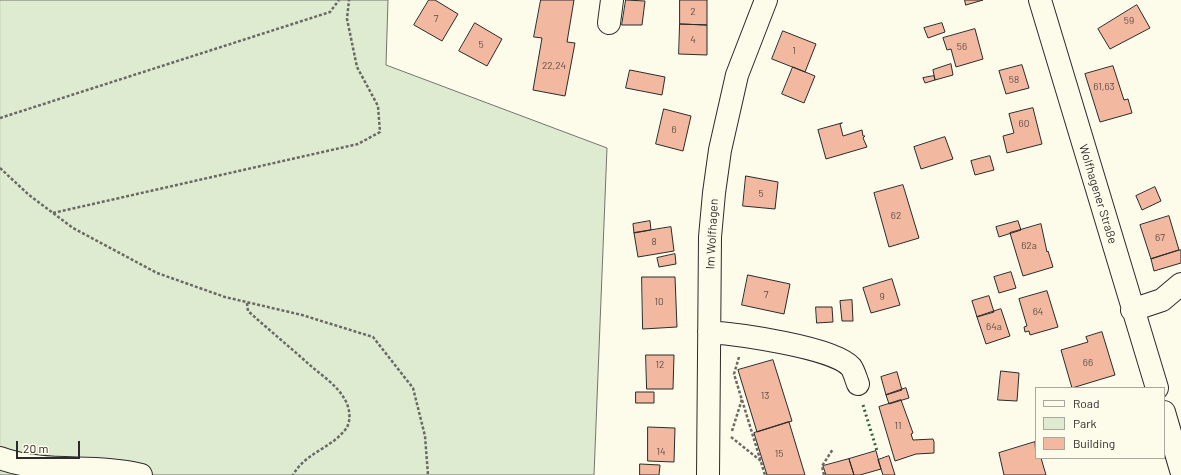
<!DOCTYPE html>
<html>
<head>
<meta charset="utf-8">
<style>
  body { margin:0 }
  #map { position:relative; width:1181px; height:475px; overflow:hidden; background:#fdfbea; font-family:Barlow,sans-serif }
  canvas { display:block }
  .legend { position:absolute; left:1035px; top:387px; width:130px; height:72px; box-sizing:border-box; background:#fdfbea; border:1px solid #a9a89e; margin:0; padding:5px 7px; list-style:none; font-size:12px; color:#2b2b2b }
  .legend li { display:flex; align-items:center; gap:8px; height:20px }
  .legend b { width:20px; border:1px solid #a9a89e }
  .scale { position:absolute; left:16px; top:441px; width:64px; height:18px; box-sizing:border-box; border:2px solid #2b2b2b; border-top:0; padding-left:5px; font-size:12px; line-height:14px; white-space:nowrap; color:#2b2b2b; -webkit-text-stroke:3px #fdfbea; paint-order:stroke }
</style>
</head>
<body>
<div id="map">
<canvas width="1181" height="475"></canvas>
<ul class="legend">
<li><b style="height:5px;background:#fdfbea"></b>Road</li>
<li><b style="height:11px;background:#deebd1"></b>Park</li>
<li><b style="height:11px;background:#f2b8a0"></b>Building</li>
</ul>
<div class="scale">20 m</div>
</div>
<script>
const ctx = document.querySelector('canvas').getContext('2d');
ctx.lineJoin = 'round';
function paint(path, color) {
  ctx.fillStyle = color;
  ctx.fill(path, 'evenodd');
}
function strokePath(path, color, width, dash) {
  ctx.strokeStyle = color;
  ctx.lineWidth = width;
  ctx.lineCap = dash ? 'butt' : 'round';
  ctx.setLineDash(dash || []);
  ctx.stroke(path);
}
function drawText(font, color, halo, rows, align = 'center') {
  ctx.font = font + ' Barlow,sans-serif';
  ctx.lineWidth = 3;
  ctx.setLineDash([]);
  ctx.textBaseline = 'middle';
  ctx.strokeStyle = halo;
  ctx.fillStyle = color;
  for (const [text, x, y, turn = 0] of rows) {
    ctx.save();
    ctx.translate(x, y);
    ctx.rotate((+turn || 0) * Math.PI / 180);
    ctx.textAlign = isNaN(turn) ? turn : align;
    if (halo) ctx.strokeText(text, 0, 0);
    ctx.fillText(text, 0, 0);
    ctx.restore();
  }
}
const green = new Path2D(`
  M0,0H388L386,65L607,148L594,475H0Z`);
paint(green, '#deebd1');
strokePath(green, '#74746e', 1);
const building = new Path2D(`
  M429,0H435L458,14L442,41L414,25Z
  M541,0H574L567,42L575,43L565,96L533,90L542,38L534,37Z
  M626,0L645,1L642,25H622Z
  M680,0H707V25L680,24Z
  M965,0H983L966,5Z
  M1137,5L1150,28L1110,49L1098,29Z
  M475,23L502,39L487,66L459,51Z
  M942,23L945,32L928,38L924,28Z
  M680,24L707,25V55L679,54Z
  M975,29L983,59L956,67L951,49L947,50L943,38Z
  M783,31L816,44L805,72L772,59Z
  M951,64L953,75L935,80L933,70Z
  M1022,65L1029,88L1006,94L999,71Z
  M1113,66L1124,100L1128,99L1132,113L1100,122L1085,74Z
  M793,67L815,76L804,103L782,94Z
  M630,70L665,77L662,95L626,88Z
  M934,76L935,80L925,83L923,78Z
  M1033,108L1042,144L1007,153L1003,136L1014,133L1009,114Z
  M664,109L691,116L683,151L656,144Z
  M842,123L840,124L843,136L862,130L863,136H865L863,138L867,147L826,159L818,130Z
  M945,137L953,159L921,169L914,147Z
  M990,156L994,170L975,175L971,161Z
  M746,176L778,182L775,209L743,206Z
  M903,185L919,238L889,247L874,193Z
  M1155,187L1161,201L1142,210L1136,196Z
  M1169,216L1179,250L1151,259L1140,225Z
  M650,221L651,230L634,233L633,224Z
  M1018,221L1021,230L999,237L996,227Z
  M1041,224L1047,252L1048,251L1053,267L1023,276L1010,233Z
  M671,227L674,251L638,257L634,233Z
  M1179,250H1181V263L1154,271L1151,259Z
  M675,254L676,264L659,267L657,258Z
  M1011,272L1016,288L999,293L994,277Z
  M748,275L790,284L784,314L742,305Z
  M642,277H675L677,327L643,329Z
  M892,279L900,305L871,313L863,288Z
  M1047,291L1058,327L1030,335L1029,331L1025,332L1024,327L1027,326L1019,299Z
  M989,296L994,312L977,317L972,301Z
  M852,300L853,321H842L840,301Z
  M816,307H832L833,322L817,323Z
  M1001,309L1010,336L986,344L977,317Z
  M1102,332L1115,375L1072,388L1061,350L1088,342L1086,337Z
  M646,355H674L673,389H647Z
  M773,360L792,421L757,432L738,370Z
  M1001,371L1019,373L1017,401L998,400Z
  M897,372L902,390L886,395L881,377Z
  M906,388L909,398L889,404L886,395Z
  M636,392H654V403H636Z
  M901,400L913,433L911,434L913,440L933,439L934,442V453L916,454L895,461L879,407Z
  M789,422L805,475H767L754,433Z
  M648,427L675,428L674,462L648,461Z
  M1035,442L1036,458H1041L1046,475H1004L999,453Z
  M876,451L881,469L860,475H854L849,459Z
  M889,456L895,475H883L878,460Z
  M849,459L854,475H826L823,466Z
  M640,464L660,465L659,475H640Z`);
paint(building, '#f2b8a0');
strokePath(building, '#2b2b2b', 1);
const minor = new Path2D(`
  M1040,0L1157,388
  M609,23L612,0
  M1132,310L1162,300L1181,284
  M709,332C736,334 834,347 851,367C854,371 856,379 858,384
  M1164,412L1181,470
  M708,475L710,237L714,193L720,150L737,75L766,0`);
const major = new Path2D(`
  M0,458C46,475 94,463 141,475`);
strokePath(minor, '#2b2b2b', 24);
strokePath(major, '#2b2b2b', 24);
strokePath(new Path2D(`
  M0,118L330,12L339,0
  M0,168L29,195L73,228L157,273L225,297L302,315L373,337L413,388L425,436L428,475
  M53,213L358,144L380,132L378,106L357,67L347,19L349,0
  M247,303L248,311C269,330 291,348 312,367C323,376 337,386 344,398C350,407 352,422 345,430C330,449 305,453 293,475
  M739,357L734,374L765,475
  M732,431L742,399
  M731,437L761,461
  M824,475L822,466L833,449`), '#6a6964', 2.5, [3, 2]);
strokePath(minor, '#fdfbea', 22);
strokePath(major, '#fdfbea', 22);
strokePath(new Path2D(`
  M863,405L877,451`), '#34623c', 3, [2, 3]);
drawText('10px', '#5d4e48', null, [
  ["2",693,12],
  ["7",436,19],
  ["59",1129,21],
  ["4",693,40],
  ["5",481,45],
  ["56",962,47],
  ["1",794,51],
  ["22,24",554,66],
  ["58",1014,80],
  ["61,63",1104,87],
  ["60",1024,124],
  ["6",674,130],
  ["5",761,194],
  ["62",896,216],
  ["67",1160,238],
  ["8",654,242],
  ["62a",1029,246],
  ["7",766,295],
  ["9",882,297],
  ["10",659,302],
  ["64",1038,312],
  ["64a",994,327],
  ["66",1088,363],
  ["12",660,365],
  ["13",765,396],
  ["11",898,426],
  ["14",661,452],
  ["15",779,454]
]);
drawText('12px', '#2b2b2b', '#fdfbea', [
  ["Wolfhagener Straße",1098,194,73],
  ["Im Wolfhagen",712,234,-87]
]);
</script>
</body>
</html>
